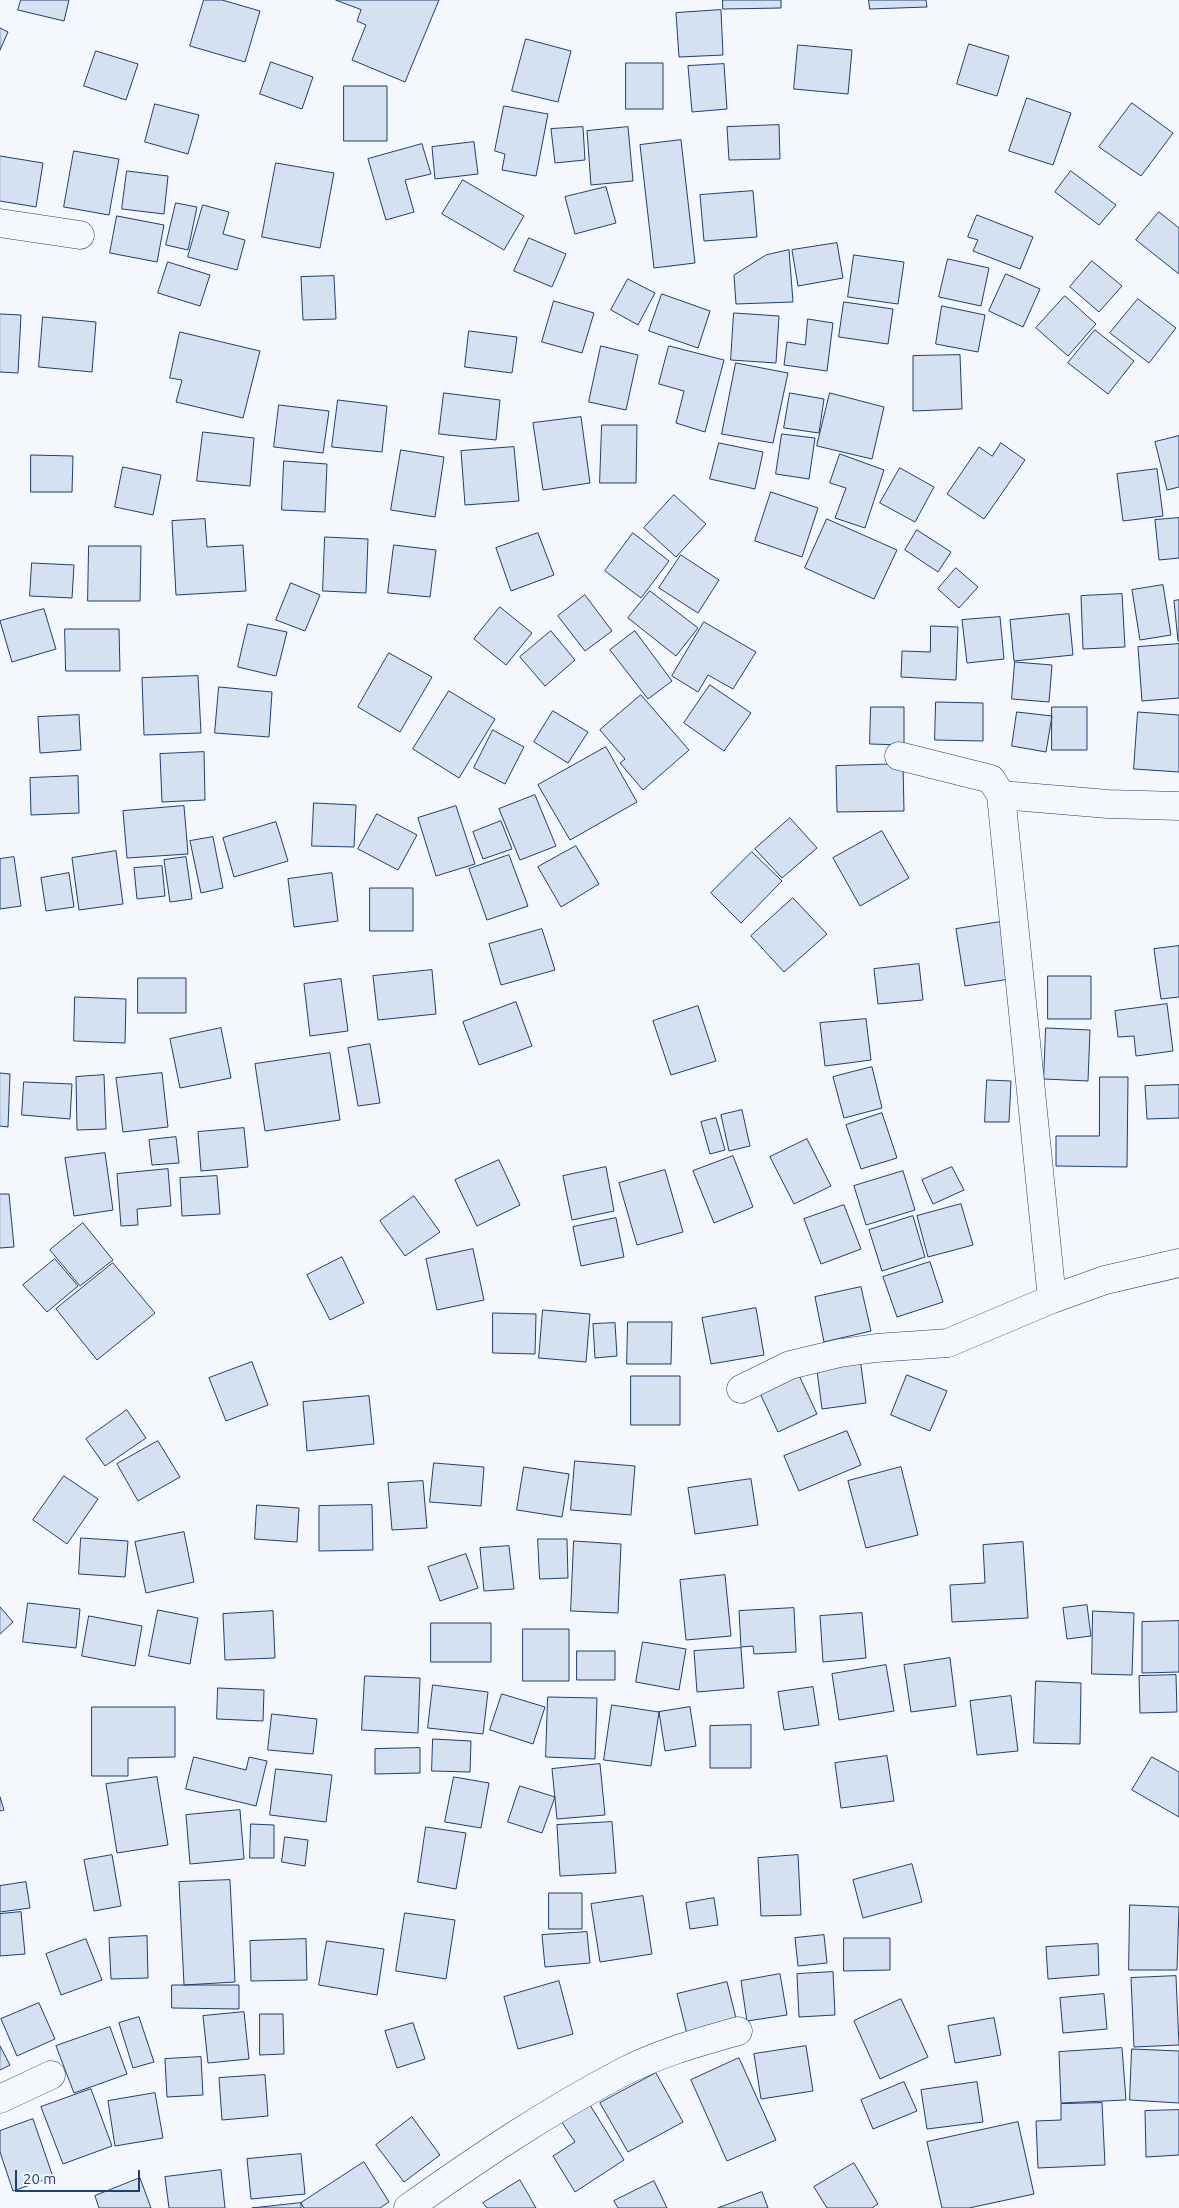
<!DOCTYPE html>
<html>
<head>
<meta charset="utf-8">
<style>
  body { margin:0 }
  #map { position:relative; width:1179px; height:2208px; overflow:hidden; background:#f4f7fb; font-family:Ubuntu,sans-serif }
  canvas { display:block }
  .scale { position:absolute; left:15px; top:2170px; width:125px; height:22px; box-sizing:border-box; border:2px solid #1d3f73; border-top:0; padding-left:6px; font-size:15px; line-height:18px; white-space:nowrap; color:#1d3f73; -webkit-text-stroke:4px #f4f7fb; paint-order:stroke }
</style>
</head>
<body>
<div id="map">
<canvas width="1179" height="2208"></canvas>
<div class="scale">20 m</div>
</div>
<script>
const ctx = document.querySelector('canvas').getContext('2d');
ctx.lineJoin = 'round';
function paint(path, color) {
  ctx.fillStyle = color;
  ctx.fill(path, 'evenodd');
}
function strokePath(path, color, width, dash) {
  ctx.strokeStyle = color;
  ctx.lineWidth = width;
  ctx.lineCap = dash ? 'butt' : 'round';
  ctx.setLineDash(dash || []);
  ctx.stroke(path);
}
const building = new Path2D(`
  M21,0H69L64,21L18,10Z
  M204,0H222L260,11L245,62L190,46Z
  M336,0H439L405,82L352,60L366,25L357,21L361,10Z
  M723,0H781V8L723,9Z
  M869,0H926L927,7L870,9Z
  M721,10L723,55L679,57L676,13Z
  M0,28L8,32L0,50Z
  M526,39L571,51L558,102L512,91Z
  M969,44L1009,56L997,96L957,84Z
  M798,45L852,50L848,94L794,89Z
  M96,51L138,64L126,100L84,86Z
  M271,62L313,77L302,109L260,94Z
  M626,63H663V109H626Z
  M724,64L727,109L692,112L688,66Z
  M344,86H387V141H344Z
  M1027,98L1071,113L1053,165L1009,151Z
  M1132,103L1173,133L1141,176L1099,147Z
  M155,104L199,115L188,154L145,142Z
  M504,106L548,114L536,176L502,170L505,154L495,151Z
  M779,125L780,159L729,160L727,127Z
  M583,127L585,160L555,163L551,129Z
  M628,127L633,181L591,185L587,131Z
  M681,140L695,263L654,268L640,145Z
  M474,142L478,174L435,179L432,147Z
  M422,144L431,174L405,180L414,212L386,220L368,159Z
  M74,151L119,159L109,215L64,207Z
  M0,156L43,163L36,207L0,201Z
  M276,163L334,173L320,248L262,237Z
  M127,171L168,176L164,214L122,209Z
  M1071,171L1116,205L1099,225L1055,192Z
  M463,180L524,216L504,250L442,214Z
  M606,187L616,223L575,234L565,197Z
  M753,191L757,237L704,241L700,195Z
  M176,203L197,207L188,250L166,245Z
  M203,205L229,212L223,234L245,240L237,270L188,257Z
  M1159,212L1179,228V274L1136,240Z
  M977,215L1033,237L1020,269L973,251L978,240L968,237Z
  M117,216L164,225L157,262L110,253Z
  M529,238L566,254L552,287L514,271Z
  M837,243L843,278L798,286L792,250Z
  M789,250L793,302L736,304L734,275L766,255Z
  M854,255L904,262L898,304L848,297Z
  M948,259L989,268L981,306L939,297Z
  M1092,261L1122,286L1099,312L1070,287Z
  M168,262L210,275L200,306L158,293Z
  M1006,274L1040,289L1023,327L989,311Z
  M334,276L336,319L303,320L301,277Z
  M628,279L655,293L638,325L611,310Z
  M662,294L710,311L698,348L649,331Z
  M1065,296L1096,324L1068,356L1036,328Z
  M1138,299L1176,328L1149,363L1110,333Z
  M554,301L594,313L582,353L542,342Z
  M844,302L893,309L888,344L839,337Z
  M942,306L985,315L978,352L936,344Z
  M734,313L779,316L776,363L731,360Z
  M0,314L21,315L18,373L0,372Z
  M43,317L96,322L92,372L39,367Z
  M808,319L833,323L827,371L784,365L787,342L805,345Z
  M1095,330L1134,361L1108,394L1068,363Z
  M469,331L517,337L512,373L465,367Z
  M180,332L260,351L243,418L176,402L182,380L170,378Z
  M601,346L638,355L626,410L589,402Z
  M669,346L724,360L705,432L676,423L684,391L659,384Z
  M960,355L962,409L913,411V356Z
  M736,363L788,373L773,443L722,434Z
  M444,393L500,400L496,440L439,434Z
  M790,393L824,399L819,433L784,428Z
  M830,393L884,407L872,459L817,446Z
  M338,400L387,406L382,452L332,447Z
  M279,405L329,411L323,453L274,447Z
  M581,417L590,483L543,490L533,423Z
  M602,425H637L636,483H600Z
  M203,432L254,438L250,486L197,481Z
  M782,434L815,438L809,479L776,474Z
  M1179,436V487L1167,490L1155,442Z
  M719,443L763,452L755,489L710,479Z
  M1001,443L1025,460L984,519L947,494L979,447L992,456Z
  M514,447L519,501L465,505L461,451Z
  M401,450L444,457L435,517L391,510Z
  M840,454L884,470L865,528L835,518L846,488L830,483Z
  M31,455L73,456L72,492H31Z
  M284,461L327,464L325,512L282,510Z
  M123,467L161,475L153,515L115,507Z
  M900,468L934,487L915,522L880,503Z
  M1157,469L1163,516L1123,521L1117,474Z
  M771,492L818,508L802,557L755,541Z
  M674,495L706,524L676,557L644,528Z
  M1179,518V558L1159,560L1155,520Z
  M205,519L207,547L243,545L246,591L176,595L172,521Z
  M827,519L897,550L874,599L805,568Z
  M917,530L951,552L938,572L905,550Z
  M538,533L554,575L511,591L496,548Z
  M633,533L669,561L641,598L605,571Z
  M325,537L368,539L366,593L323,591Z
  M394,545L436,550L430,597L388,593Z
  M89,546H141L140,601H88Z
  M681,555L719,580L698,613L659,588Z
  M32,563L74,565L72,598L30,596Z
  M956,568L978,587L959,608L938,589Z
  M291,583L320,595L305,631L276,620Z
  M1163,585L1171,635L1140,640L1132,590Z
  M650,591L698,628L676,656L628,618Z
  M1122,594L1125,647L1083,649L1081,596Z
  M585,595L612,631L585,651L558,616Z
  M1179,600V641H1178L1174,601Z
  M500,607L532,633L506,665L474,639Z
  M44,609L56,649L12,662L0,621Z
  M1069,614L1073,655L1014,661L1010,620Z
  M1000,617L1004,659L967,663L962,620Z
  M704,622L756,652L733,689L708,675L698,692L672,676Z
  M248,624L287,632L276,676L238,667Z
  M931,626L958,627L956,680L901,677L902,651L930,652Z
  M65,629H119L120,671H66Z
  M551,631L575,660L545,686L520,657Z
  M635,631L672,681L648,699L610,650Z
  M1179,644V698L1142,701L1138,647Z
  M389,653L432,677L400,732L358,707Z
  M1015,662L1052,665L1049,702L1012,699Z
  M198,676L201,733L144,735L142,678Z
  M710,685L751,713L724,751L684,723Z
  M219,687L272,692L269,737L215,733Z
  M449,691L495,719L459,778L413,749Z
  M641,695L689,750L643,790L620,763L625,759L600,730Z
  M936,702L983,703V741L935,740Z
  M871,707H904V745L870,744Z
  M1052,707H1087V750H1052Z
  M553,711L588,732L568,763L534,742Z
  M1017,712L1052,716L1046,752L1012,746Z
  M1138,712L1179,715V772L1134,769Z
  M79,715L81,750L40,753L38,717Z
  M493,730L524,747L505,784L474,768Z
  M606,747L637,802L570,840L538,785Z
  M204,752L205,800L162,802L160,754Z
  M903,764L904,811L837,812L836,766Z
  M78,776L79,813L31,815L30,778Z
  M535,795L556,846L520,860L499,809Z
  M314,803L356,805L354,847L312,846Z
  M184,806L188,854L127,858L123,811Z
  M456,806L475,864L436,876L418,818Z
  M377,814L417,835L398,870L358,849Z
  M790,818L817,848L782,878L755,849Z
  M501,821L512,849L483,859L473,832Z
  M276,822L288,861L234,877L223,838Z
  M882,831L909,878L860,906L833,858Z
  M213,837L223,888L201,893L190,841Z
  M576,846L599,884L561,907L538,867Z
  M116,851L123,904L79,910L72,858Z
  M752,852L782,881L741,923L711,893Z
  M509,855L528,906L487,920L469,869Z
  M14,857L21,906L0,909V859Z
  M186,857L192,899L170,902L164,860Z
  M162,866L165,896L137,899L134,868Z
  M69,873L74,907L46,911L41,878Z
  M332,873L338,921L294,927L288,879Z
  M370,888H413V931H370Z
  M793,898L827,934L784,972L751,936Z
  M1007,921L1016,978L965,986L956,929Z
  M542,929L555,970L501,985L489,944Z
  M1179,946V997L1161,999L1154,949Z
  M919,964L923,1000L878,1004L874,969Z
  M432,970L436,1014L378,1020L373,976Z
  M1048,976H1091V1019H1048Z
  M138,978H186V1013H138Z
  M341,979L348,1031L310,1036L304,984Z
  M75,997L126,999L125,1043L74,1041Z
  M516,1002L532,1046L479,1065L463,1022Z
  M1167,1004L1173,1051L1136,1056L1134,1036L1118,1037L1115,1011Z
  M698,1006L716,1061L671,1075L653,1021Z
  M866,1019L871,1060L825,1066L820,1023Z
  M221,1028L231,1078L180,1088L170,1039Z
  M1046,1028L1090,1030L1088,1081L1044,1079Z
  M370,1044L380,1103L358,1106L348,1048Z
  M330,1053L340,1120L265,1131L255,1064Z
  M872,1067L882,1108L844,1118L833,1077Z
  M0,1073L10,1074L8,1127L0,1126Z
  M162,1073L168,1127L123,1132L116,1078Z
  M104,1075L106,1129L77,1130L76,1077Z
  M1100,1077H1128L1127,1167L1056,1166V1136H1099Z
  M987,1080L1011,1081L1009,1122H985Z
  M24,1082L72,1084L70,1119L22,1115Z
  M1179,1085V1118L1147,1119L1145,1086Z
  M742,1110L750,1146L729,1151L721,1115Z
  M882,1113L897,1158L861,1169L846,1125Z
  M716,1118L725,1150L710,1154L701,1122Z
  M244,1128L248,1167L201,1171L198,1132Z
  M176,1137L179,1163L152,1165L149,1140Z
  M807,1139L831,1186L794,1204L770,1157Z
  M105,1153L113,1210L74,1216L65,1158Z
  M733,1156L753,1207L714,1223L693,1171Z
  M499,1160L520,1205L477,1226L455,1180Z
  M606,1167L614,1211L572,1220L563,1176Z
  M952,1167L964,1190L933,1204L922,1180Z
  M168,1169L171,1206L137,1209L138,1225L121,1226L117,1174Z
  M665,1170L683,1232L637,1245L619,1183Z
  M903,1171L915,1210L866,1225L854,1186Z
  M217,1176L220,1214L182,1216L180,1178Z
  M0,1194H9L14,1247L0,1248Z
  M414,1196L440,1232L405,1256L380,1221Z
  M961,1204L973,1245L928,1257L917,1216Z
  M844,1205L861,1249L821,1264L804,1219Z
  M913,1216L925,1257L882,1271L869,1230Z
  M616,1218L624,1257L581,1266L573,1227Z
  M83,1223L113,1260L80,1286L50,1250Z
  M473,1249L484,1300L437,1310L426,1259Z
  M342,1257L364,1303L330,1320L307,1275Z
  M55,1259L78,1286L47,1312L23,1285Z
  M930,1262L943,1302L897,1317L883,1277Z
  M113,1263L155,1313L97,1360L56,1309Z
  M861,1287L871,1331L824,1342L815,1297Z
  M756,1308L764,1355L711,1364L702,1318Z
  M543,1310L590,1314L586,1362L539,1358Z
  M493,1313L536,1314L535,1354L493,1353Z
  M628,1322H672L671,1364H627Z
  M615,1323L617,1356L595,1358L593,1324Z
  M860,1358L866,1403L822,1409L816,1363Z
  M252,1362L268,1405L226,1421L209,1378Z
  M797,1371L817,1414L778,1432L758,1389Z
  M907,1375L947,1391L930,1431L891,1415Z
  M631,1376H680V1425H631Z
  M369,1396L374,1444L307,1451L303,1402Z
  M127,1410L146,1438L105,1466L86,1439Z
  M847,1431L861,1465L799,1491L784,1456Z
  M158,1441L180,1477L138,1501L117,1464Z
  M575,1461L635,1466L631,1515L571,1510Z
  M434,1463L484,1467L481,1506L430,1502Z
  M524,1467L569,1474L562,1517L517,1510Z
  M901,1467L918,1535L866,1548L848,1481Z
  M64,1476L98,1499L67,1544L33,1520Z
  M751,1479L758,1525L695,1534L688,1488Z
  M423,1481L427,1528L392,1530L388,1483Z
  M257,1505L299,1508L297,1542L255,1539Z
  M372,1505L373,1550L319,1551V1506Z
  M184,1532L194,1582L146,1593L135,1542Z
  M81,1538L128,1541L125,1577L79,1574Z
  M538,1539H567L568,1578L540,1579Z
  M574,1541L621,1544L618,1613L571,1611Z
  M1023,1542L1028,1618L952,1622L950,1585L985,1583L983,1545Z
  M509,1546L514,1589L484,1591L480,1548Z
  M466,1554L478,1588L440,1601L428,1567Z
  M725,1575L731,1636L686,1640L680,1580Z
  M28,1603L80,1609L76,1648L23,1642Z
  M1087,1605L1091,1636L1067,1639L1063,1608Z
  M0,1607L13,1622L0,1634Z
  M794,1608L796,1652L754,1654L753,1646L741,1647L739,1611Z
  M158,1610L198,1618L190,1664L149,1656Z
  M273,1611L275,1658L225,1660L223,1614Z
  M1093,1611L1134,1613L1132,1675L1092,1674Z
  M862,1613L866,1658L823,1662L820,1616Z
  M89,1616L142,1626L135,1666L82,1656Z
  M1179,1621V1672L1142,1673V1622Z
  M431,1623H491V1662H431Z
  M523,1629H569V1681H523Z
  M643,1642L686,1649L679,1690L636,1682Z
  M741,1648L744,1688L697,1692L694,1651Z
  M577,1651H615V1680H577Z
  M950,1658L956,1706L911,1712L904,1665Z
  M886,1665L894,1711L839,1720L832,1674Z
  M1176,1675L1177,1712L1140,1713L1139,1676Z
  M365,1676L420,1678L418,1733L362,1730Z
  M1036,1681L1081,1683L1080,1744L1034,1743Z
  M433,1685L488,1692L483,1734L428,1728Z
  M813,1687L819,1725L784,1730L778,1692Z
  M218,1688L264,1690L263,1721L217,1719Z
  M502,1694L545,1707L533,1744L490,1730Z
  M1011,1696L1018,1751L977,1755L970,1701Z
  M548,1697L597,1698L595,1759L546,1757Z
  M612,1705L659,1712L651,1766L604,1760Z
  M92,1707H175V1757L128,1758V1776H92Z
  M690,1707L696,1746L665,1751L659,1712Z
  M272,1714L317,1719L313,1754L268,1750Z
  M751,1725V1768H710V1726Z
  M433,1739L471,1741L470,1772L432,1771Z
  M420,1748V1773L375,1774V1749Z
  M887,1756L894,1801L841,1808L835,1763Z
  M194,1757L246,1770L249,1757L267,1761L256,1806L186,1789Z
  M1152,1757L1179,1772V1817L1132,1790Z
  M600,1764L605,1815L557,1819L552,1769Z
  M276,1769L332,1775L326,1822L270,1815Z
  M157,1777L168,1845L117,1853L106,1784Z
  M454,1777L489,1783L481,1828L445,1822Z
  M520,1786L555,1797L542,1833L508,1822Z
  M0,1797L4,1810L0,1811Z
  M240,1810L244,1859L190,1864L186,1815Z
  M612,1822L616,1873L560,1876L557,1825Z
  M251,1824L274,1825V1858H250Z
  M426,1827L466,1833L456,1889L418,1882Z
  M285,1837L308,1840L305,1866L282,1862Z
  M112,1855L121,1906L94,1911L84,1860Z
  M798,1855L801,1915L761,1916L758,1858Z
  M912,1864L922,1902L863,1918L853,1880Z
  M230,1880L235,1982L184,1985L179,1882Z
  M26,1882L30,1908L0,1912V1886Z
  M549,1893H582V1929H549Z
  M643,1896L652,1954L600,1962L591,1904Z
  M714,1898L718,1925L690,1929L686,1903Z
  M1130,1905L1179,1907L1177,1970H1129Z
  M21,1912L25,1954L0,1956V1914Z
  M405,1913L455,1920L446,1979L396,1971Z
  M587,1932L590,1963L545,1967L542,1935Z
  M824,1935L827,1963L798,1966L795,1938Z
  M147,1936L148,1978L111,1979L109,1938Z
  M844,1938H890V1970L844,1971Z
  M86,1939L102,1980L61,1995L46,1954Z
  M306,1939L307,1980L251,1981L250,1941Z
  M327,1941L384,1949L377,1995L319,1985Z
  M1098,1944L1099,1975L1048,1979L1046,1947Z
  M833,1972L835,2015L799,2017L797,1974Z
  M780,1974L787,2015L747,2021L741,1981Z
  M1176,1976L1179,2045L1134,2047L1131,1978Z
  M559,1981L573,2034L518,2049L504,1997Z
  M727,1982L739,2030L689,2042L677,1994Z
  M172,1985H239V2009L172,2008Z
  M1104,1994L1107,2029L1063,2033L1060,1998Z
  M901,1999L928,2057L880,2079L854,2021Z
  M39,2003L55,2039L17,2056L1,2019Z
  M244,2012L249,2059L208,2063L203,2016Z
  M260,2014H283L284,2054L260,2055Z
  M139,2017L154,2062L133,2068L119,2023Z
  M994,2018L1001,2055L955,2063L948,2026Z
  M413,2023L425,2059L397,2068L385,2031Z
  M110,2027L127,2074L74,2093L56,2046Z
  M0,2046L10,2065L0,2070Z
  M806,2046L813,2091L761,2099L754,2054Z
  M1122,2048L1126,2100L1061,2103L1059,2052Z
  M1132,2049L1179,2051V2103L1130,2100Z
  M201,2057L203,2095L167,2097L165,2059Z
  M739,2058L776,2140L727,2161L691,2080Z
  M656,2073L683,2122L628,2152L600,2103Z
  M265,2075L268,2116L222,2120L219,2078Z
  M904,2082L917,2111L873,2129L861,2100Z
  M977,2082L983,2122L927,2129L921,2090Z
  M91,2089L112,2146L63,2164L41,2107Z
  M155,2093L163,2138L115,2146L108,2101Z
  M585,2097L624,2160L575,2192L553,2156L575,2142L557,2115Z
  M1102,2103L1105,2165L1038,2168L1036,2121L1061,2120V2104Z
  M1179,2110V2155L1146,2157L1145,2111Z
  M412,2117L440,2155L404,2182L376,2145Z
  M33,2119L53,2177L13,2191L0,2152V2131Z
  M1018,2122L1034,2194L969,2208H942L927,2142Z
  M301,2154L305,2194L251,2199L247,2159Z
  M364,2162L389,2202L380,2208H304L301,2203Z
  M854,2163L878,2204L872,2208H827L814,2187Z
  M221,2170L225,2208H169L165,2177Z
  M140,2178L151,2208H99L95,2196Z
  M520,2180L536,2208H487L483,2203Z
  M654,2181L667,2208H618L614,2201Z
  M762,2192L768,2208H718Z
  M301,2203V2208H252Z`);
paint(building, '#d5e0f0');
strokePath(building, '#1d3f73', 1);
const minor = new Path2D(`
  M0,223L80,235
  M899,756L991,779L1001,795L1108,804L1179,806
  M1001,795L1052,1299
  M741,1389L790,1365L840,1353L876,1348L948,1343L1052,1299L1105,1280L1179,1263
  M0,2099L51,2075
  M408,2208C477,2159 548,2111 623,2072C659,2053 700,2042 738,2031`);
strokePath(minor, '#1d3f73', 29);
strokePath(minor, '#f4f7fb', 28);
</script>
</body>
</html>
